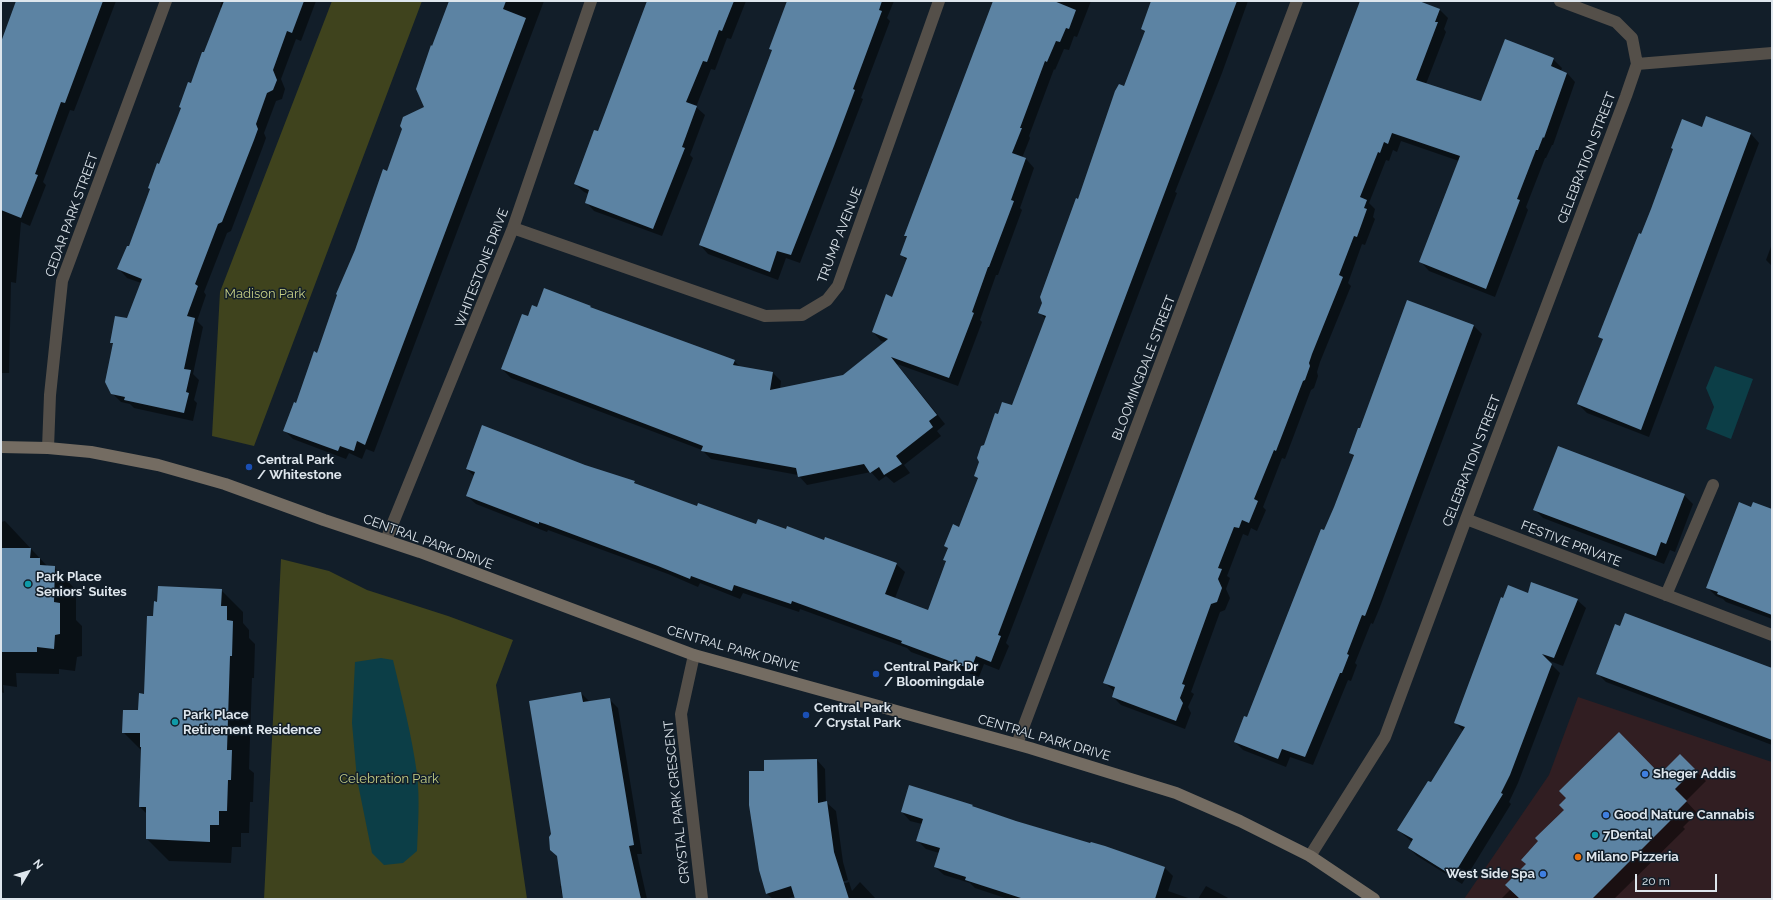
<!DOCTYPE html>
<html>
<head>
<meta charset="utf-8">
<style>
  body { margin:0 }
  #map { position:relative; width:1773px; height:900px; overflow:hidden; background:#121e29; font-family:Raleway,sans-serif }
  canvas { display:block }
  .frame { position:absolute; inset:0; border:2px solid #dee6ed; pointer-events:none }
  .north { position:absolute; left:8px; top:852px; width:40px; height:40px; -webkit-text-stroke:3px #121e29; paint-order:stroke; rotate:52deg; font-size:11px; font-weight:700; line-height:16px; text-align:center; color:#dee6ed }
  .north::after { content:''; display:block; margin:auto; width:14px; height:18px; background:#dee6ed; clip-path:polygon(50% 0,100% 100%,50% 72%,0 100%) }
  .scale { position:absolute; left:1635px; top:874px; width:82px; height:18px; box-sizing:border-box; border:2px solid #dee6ed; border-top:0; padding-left:5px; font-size:12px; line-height:14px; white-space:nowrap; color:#dee6ed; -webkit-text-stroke:3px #121e29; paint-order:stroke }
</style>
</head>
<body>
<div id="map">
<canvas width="1773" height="900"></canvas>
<div class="frame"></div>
<div class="north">N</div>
<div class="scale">20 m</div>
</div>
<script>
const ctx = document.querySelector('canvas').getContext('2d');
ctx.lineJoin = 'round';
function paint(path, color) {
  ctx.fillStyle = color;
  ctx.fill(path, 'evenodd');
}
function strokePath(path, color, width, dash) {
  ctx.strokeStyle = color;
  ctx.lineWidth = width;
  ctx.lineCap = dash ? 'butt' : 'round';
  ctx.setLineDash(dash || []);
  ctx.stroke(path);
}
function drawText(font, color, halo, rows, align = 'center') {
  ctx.font = font + ' Raleway,sans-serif';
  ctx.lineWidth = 3;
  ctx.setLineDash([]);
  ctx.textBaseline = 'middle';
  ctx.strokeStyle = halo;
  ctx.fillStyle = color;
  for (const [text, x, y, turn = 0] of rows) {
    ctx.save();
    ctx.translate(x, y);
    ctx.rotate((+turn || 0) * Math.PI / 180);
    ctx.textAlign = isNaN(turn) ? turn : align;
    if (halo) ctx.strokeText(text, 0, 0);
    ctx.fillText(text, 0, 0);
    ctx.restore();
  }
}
paint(new Path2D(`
  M1578,697L1772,762V899H1464L1549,775Z`), '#311e22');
paint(new Path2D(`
  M332,1H422L254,446L212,436L220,292Z
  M281,559L329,571L367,590L448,616L513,640L496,685L527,899H264Z`), '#3f431d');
paint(new Path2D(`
  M1715,366L1753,379L1731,439L1706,429L1714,407L1706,388Z
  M381,658L393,660C402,698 412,736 417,774C420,800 418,825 417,851L403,863L384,865L372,853L357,779L352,723L355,662Z`), '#0c3e47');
paint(new Path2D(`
  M17,1H116L74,111L70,110L43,182L46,185L30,226L21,222L16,283L11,282L9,373H1V43Z
  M222,1H316L301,41L296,39L281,79L285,89L282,99L276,101L264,133L266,138L262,149L231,231L227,233L204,292L206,295L197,321L203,327L193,374L199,380L194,400L197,403L193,421L134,408L130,404L121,402L112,393L114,345L111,342L127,319L141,283L127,278L119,269L129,248L151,190L149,188L160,165L181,109L180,107L205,54L222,9L220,7Z
  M450,1H544L374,452L366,449L362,459L349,453L346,459L293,439L284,430L318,354L387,172L425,107L433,47Z
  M649,1H746L731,39L727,38L715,70L711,69L696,107L705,115L690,155L693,158L662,236L594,211L586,202L589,194L584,192L575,184L599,133Z
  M788,1H894L887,18L890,21L861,98L863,99L800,263L786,258L778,280L708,254L700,245L773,51L770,49Z
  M994,1H1091L1077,37L1074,36L1069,50L1064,49L1055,70L1054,69L1029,136L1030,138L1022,158L1026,159L1034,168L1020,208L1022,210L998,275H996L980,320L982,322L958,386L897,364L945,424L937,431L941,436L904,465L910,473L894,483L886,476L879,481L871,472L807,485L798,475L711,459L702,450L511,378L502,369L528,317L538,308L590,307L593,310L734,361L740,367L773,373L781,381L780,389L843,376L885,342L881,341L873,332L893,298L907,261L901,254L907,237L906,235Z
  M1152,1H1248L1222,73L1175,192L1177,193L1145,277L1021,604L1006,643L1009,646L999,670L984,664L979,677L911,652L907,648L800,609L799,612L743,593L740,599L700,583L698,587L668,574L548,530L547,532L476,504L467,496L474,476L467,469L584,466L634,482L637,485L698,507L757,525L824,541L896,564L905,572L895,598L929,611L947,563L944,560L948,549L946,546L960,528L979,480L975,476L985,446L998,415L1013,407L1046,319L1040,313L1079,200L1145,32L1142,29Z
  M1361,1H1416L1440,10L1448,18L1444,29L1446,32L1426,84L1482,102L1553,59L1562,68L1561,71L1567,73L1575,82L1553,145H1552L1546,158H1545L1526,207L1528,210L1495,297L1429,271L1421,262L1459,161L1401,141L1397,152L1393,150L1389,161L1386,160L1369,203L1375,209L1373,217L1375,219L1365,245L1362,244L1348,283L1351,286L1320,362L1317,372L1318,376L1314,388L1311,390L1285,459L1282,458L1263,507L1266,510L1257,531L1251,528L1248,536L1243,534L1227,576L1230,578L1226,589L1230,598L1225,610L1220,612L1191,692L1194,694L1188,707L1191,713L1185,729L1121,705L1113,697L1115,692L1104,682Z
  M1706,117L1751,134L1759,143L1649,437L1587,413L1578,404L1603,340L1600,337L1642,235L1702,128Z
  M1772,244V266L1766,260Z
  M1473,325L1482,334L1380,607L1373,624L1371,623L1355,663L1357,665L1351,681L1348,680L1313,765L1290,757L1286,767L1243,750L1235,742L1247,718L1324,532L1354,457L1350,452L1360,429Z
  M1684,495L1693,504L1675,552L1670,550L1664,564L1543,518L1535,510Z
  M1752,508L1772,510V619L1726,602L1723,599L1716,596L1707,587Z
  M5,521L48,567H54L76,590V620L82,626V656L77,657L75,671L59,669V674L16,673L17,687L3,685L4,693L1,692V522Z
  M221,590L243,612V623L249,630V638L255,644L254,678H252L249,769L254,773L253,802H250L249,833H241V847H232L231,863L169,861L147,839V814L140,807L142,751L123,732L139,711L145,695L154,617L158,603Z
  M1528,594L1577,600L1586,608L1563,666L1547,660L1560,673L1518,783L1509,802L1511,804L1462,884L1417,856L1409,848L1412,842L1398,830L1431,784L1463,731L1455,722Z
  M1772,669V745L1606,682L1597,673Z
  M581,693L590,702L610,700L618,708L642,854H637L647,899H563L560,886L562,885L558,857L552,834Z
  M1680,756L1706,781L1686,801L1697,813L1683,827L1685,829L1614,899H1501L1511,889L1661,776Z
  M817,760L825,769L826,802L836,811L843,862L848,880L799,896V898L849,882L852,891L860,882L876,899H797L795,896L786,899H773L767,894L766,772Z
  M972,805L975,808L1165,868L1173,876L1168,891L1191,899H1008L975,888L970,883L944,875L935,867L939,853L926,849L917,840L922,824L910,821L902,812Z
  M1206,886L1230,899H1198Z`), '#0007');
paint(new Path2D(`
  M16,1H103L65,103L61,102L35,174L38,175L21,218L1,210V42Z
  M224,1H304L292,33L287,31L273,70L277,80L273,90L267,93L256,124L258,129L254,140L222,222L218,224L195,284L198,286L187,316L195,318L184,369L191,370L186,392L189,393L184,413L124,400L125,397L111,394L105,382L113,343H110L115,316L127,318L142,279L117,269L127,246H129L150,189L148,188L157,163L159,164L181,108L179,107L188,82L191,83L202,52H204Z
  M449,1H506L503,9L526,18L365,445L357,441L354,451L340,446L338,451L283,431L294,402L296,403L314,351L317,353L337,295L336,294L355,250L383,169L387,171L402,129L400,126L403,117L424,107L416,89L431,45L432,46Z
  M647,1H734L722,31L719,30L707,62L703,61L686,102L697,106L682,147L685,148L653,229L585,203L589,190L574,184L594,130L598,131Z
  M787,1H882L879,10L882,11L853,89L855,90L834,146L791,255L777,251L770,272L699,245L772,50L769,49Z
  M993,1H1054L1076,10L1069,29L1066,28L1060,42L1056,41L1047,62L1045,61L1020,128H1022L1012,153L1026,158L1011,200L1014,201L989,267H988L972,312L974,313L949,378L891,357L937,415L929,421L933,427L896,456L902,464L884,475L879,467L870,473L864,464L798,477L796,468L701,451L703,446L501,369L522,314L528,316L532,305L537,307L544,288L591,306L590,307L735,360L733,365L773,372L770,390L843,375L888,339L872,332L886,294L892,297L907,258L900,255L907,236H904Z
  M1151,1H1237L1013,595L998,635L1001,636L991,662L976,656L971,669L901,643L902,641L792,601L791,604L734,585L732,591L691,576L690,579L658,566L545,524L539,522V524L466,496L475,472L466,469L482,425L585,465L635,481L634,483L697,506L698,503L756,524L758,519L786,529L787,526L824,540L825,537L897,563L885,594L928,610L946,561L943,560L948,548L944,546L953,524L959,527L978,478L974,476L979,462L977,458L981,446L984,445L995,413L998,414L1002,402L1012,405L1046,316L1038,313L1042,303L1040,297L1076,198L1078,199L1115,91L1119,84L1124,86L1145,31L1141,29Z
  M1360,1H1419L1440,9L1435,22H1438L1416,80L1481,101L1505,39L1554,58L1551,66L1567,73L1544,138L1543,137L1538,150H1536L1517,199L1520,200L1486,289L1419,262L1460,156L1392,133L1388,144L1384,142L1380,153L1378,152L1360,197L1367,200L1364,208L1367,209L1357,237L1354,236L1339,275L1343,277L1312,354L1309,363L1310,366L1305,380L1303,381L1276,451L1274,450L1254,499L1258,501L1249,523L1242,520L1239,528L1234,527L1218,568L1222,569L1218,579L1222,588L1217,602L1211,604L1182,684L1185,685L1180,698L1183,703L1176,721L1112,697L1115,687L1103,683Z
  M1706,116L1751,133L1641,430L1577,404L1603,339L1598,337L1639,233L1641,234L1651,209L1673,149L1671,148L1682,119L1702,127Z
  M1407,300L1474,325L1372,598L1365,616L1362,615L1347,654L1349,655L1342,673H1340L1305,757L1282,749L1278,759L1234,742L1244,716L1247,717L1321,529L1324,530L1334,507L1354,455L1349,453L1358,428H1360Z
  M1558,446L1685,494L1666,544L1661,542L1656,556L1533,510Z
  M1739,502L1751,507L1753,502L1772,509V615L1717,594L1718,592L1706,588Z
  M1,548H31L30,558H40V565L55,566L54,602L60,603V634L55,635L54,649L37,647V652H1Z
  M1531,582L1578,599L1554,658L1542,654L1552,664L1510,775L1501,793L1503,794L1453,876L1408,848L1413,839L1397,830L1428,781L1431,782L1465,727L1454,723L1501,597L1503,598L1508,585L1528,593Z
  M158,586L222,589L221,606H227V620L233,621L232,656H230L227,750H232L231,780H228L227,811H219V825H210V842L146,839V807H139L141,747H140V733H122L123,710H138L139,693L144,694L147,616H153L154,601L157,602Z
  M1625,613L1772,668V740L1596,674L1615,624L1620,626Z
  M581,692L583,702L610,698L634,845L629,846L641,899H563L557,856L550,850L549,837L551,834L529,701Z
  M1619,732L1660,774L1680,754L1695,769L1675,789L1687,801L1672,816L1674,817L1592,899H1520L1505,885L1526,864L1521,860L1538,841L1535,838L1564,810L1559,805L1566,798L1559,791Z
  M817,759L818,803L827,801L834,852L849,899H795L791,886L766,894L759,870L749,805V771H764V760Z
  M909,785L973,805L972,806L1016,821L1090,843L1091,842L1105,846L1165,867L1155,899H1024L965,880L966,877L934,867L940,848L916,841L923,819L901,812Z`), '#5c83a3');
strokePath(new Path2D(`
  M1637,64L1772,53
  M513,228L765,316L802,315L827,300L838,286L939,1
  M48,448L50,395L62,281L166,1
  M1466,519L1772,635
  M386,540L513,228L591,1
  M1666,595L1713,485
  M694,655L681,714L702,899
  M1017,744L1297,1
  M1310,856L1385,737L1466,519L1626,96L1637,64L1632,38L1616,22L1560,1`), '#544f49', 12);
strokePath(new Path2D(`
  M1,447L48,448L91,452L158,465L225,484L324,520L420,552L694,655L1030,748L1176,793L1240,821L1310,856L1374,899`), '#746c62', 12);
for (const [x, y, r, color] of [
  [249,467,4,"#1a4fb4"],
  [28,584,4,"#0f9aa8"],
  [876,674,4,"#1a4fb4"],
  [806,715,4,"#1a4fb4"],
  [175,722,4,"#0f9aa8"],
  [1645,774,4,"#3f7fe0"],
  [1606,815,4,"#3f7fe0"],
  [1595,835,4,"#0f9aa8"],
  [1578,857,4,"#e8710a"],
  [1543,874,4,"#3f7fe0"]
]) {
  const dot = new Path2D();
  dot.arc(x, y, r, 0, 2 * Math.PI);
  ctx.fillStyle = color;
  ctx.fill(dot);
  strokePath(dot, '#121e29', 1.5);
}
drawText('13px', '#dee6ed', '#121e29', [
  ["CELEBRATION STREET",1587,158,-69],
  ["CEDAR PARK STREET",72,215,-70],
  ["TRUMP AVENUE",840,235,-69],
  ["WHITESTONE DRIVE",482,268,-69],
  ["BLOOMINGDALE STREET",1144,368,-69],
  ["CELEBRATION STREET",1472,461,-69],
  ["CENTRAL PARK DRIVE",428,542,20],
  ["FESTIVE PRIVATE",1571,544,21],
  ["CENTRAL PARK DRIVE",733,649,16],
  ["CENTRAL PARK DRIVE",1044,738,16],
  ["CRYSTAL PARK CRESCENT",677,802,-96]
]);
drawText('13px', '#c5ce85', '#121e29', [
  ["Madison Park",265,294],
  ["Celebration Park",389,779]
]);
drawText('bold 13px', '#dee6ed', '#121e29', [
  ["Central Park",257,460],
  ["/ Whitestone",257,475],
  ["Park Place",36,577],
  ["Seniors' Suites",36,592],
  ["Central Park Dr",884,667],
  ["/ Bloomingdale",884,682],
  ["Central Park",814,708],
  ["/ Crystal Park",814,723],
  ["Park Place",183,715],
  ["Retirement Residence",183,730],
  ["Sheger Addis",1653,774],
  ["Good Nature Cannabis",1614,815],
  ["7Dental",1603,835],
  ["Milano Pizzeria",1586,857],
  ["West Side Spa",1535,874,"right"]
], 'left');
</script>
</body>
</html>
